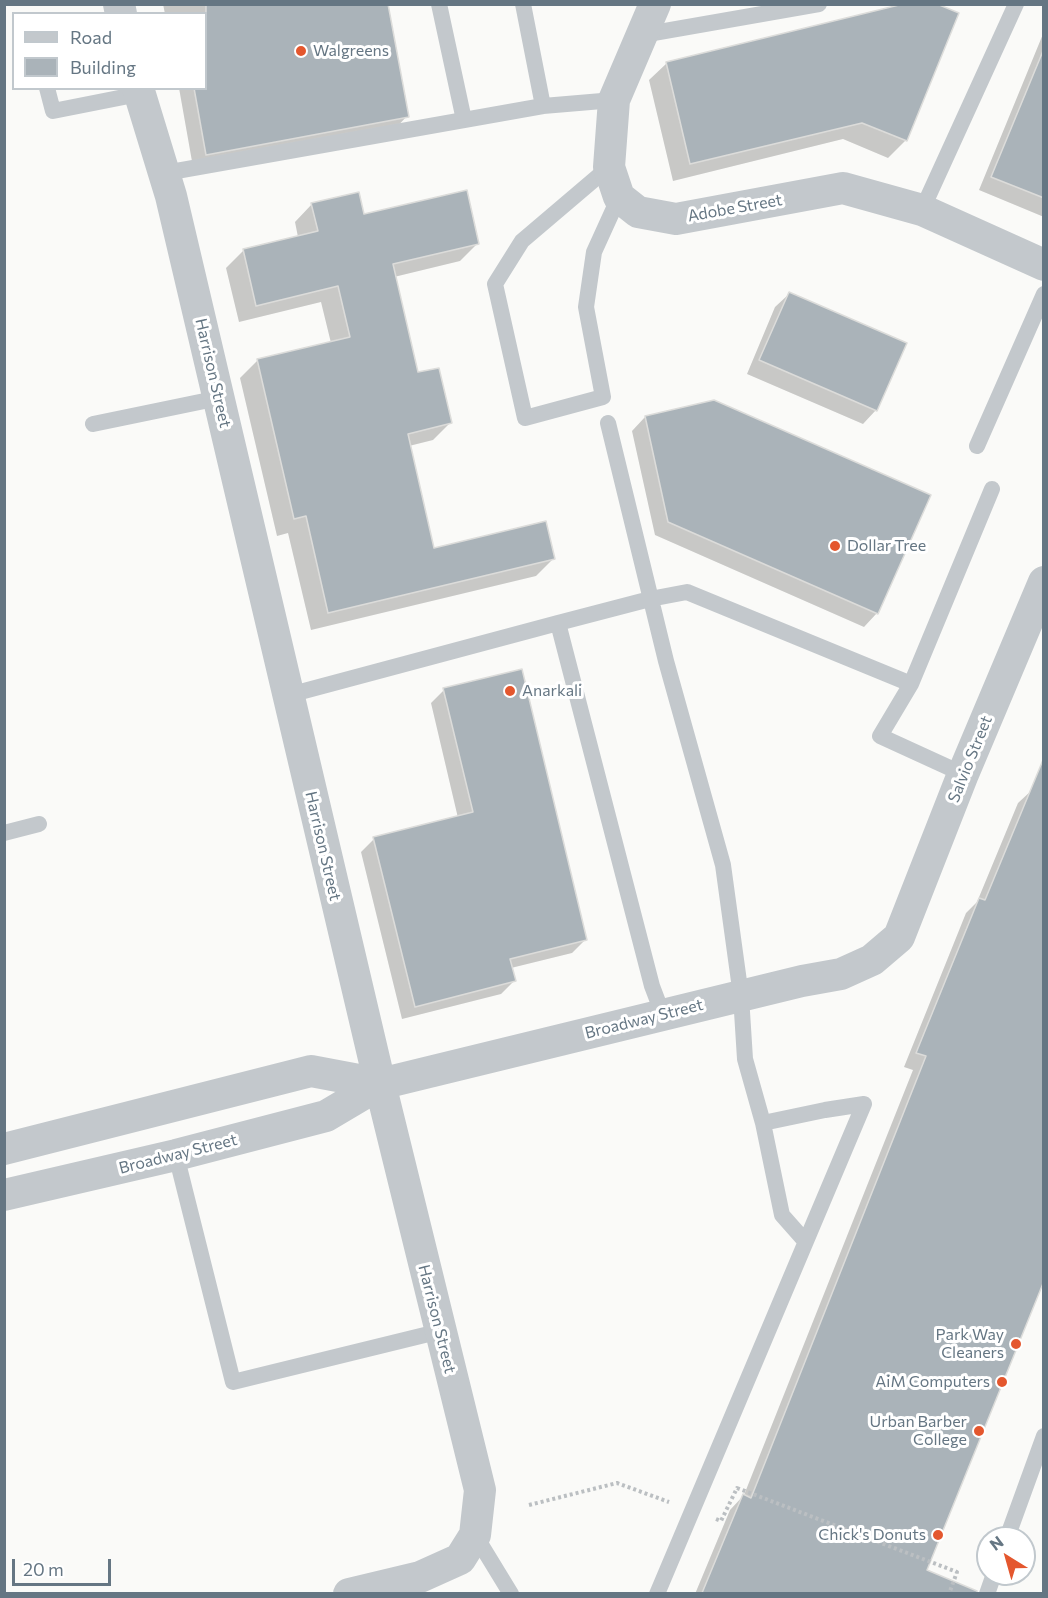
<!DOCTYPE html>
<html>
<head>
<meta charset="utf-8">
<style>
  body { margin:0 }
  #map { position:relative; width:1048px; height:1598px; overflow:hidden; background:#fafaf8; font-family:Commissioner,sans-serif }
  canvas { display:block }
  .frame { position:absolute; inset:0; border:6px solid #657683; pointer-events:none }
  .legend { position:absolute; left:12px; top:12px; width:195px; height:78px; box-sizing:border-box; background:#fff; border:2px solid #c1c8cd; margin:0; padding:8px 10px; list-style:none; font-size:18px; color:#657683 }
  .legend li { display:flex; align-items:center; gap:12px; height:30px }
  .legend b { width:30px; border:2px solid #c1c8cd }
  .north { position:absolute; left:976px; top:1526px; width:60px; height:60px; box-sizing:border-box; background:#fff; border:2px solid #c1c8cd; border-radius:50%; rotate:323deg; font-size:16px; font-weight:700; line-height:24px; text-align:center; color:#657683 }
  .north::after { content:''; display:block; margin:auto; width:21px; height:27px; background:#e4572e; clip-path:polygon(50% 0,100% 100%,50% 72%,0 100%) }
  .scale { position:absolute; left:12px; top:1559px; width:99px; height:27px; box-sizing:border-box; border:3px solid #657683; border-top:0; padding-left:8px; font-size:18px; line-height:21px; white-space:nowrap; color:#657683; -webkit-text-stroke:4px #fff; paint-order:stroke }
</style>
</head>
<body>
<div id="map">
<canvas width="1048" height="1598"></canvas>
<div class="frame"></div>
<ul class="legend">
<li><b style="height:8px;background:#c3c8cc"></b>Road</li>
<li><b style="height:16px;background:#aab3b9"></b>Building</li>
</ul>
<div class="north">N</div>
<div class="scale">20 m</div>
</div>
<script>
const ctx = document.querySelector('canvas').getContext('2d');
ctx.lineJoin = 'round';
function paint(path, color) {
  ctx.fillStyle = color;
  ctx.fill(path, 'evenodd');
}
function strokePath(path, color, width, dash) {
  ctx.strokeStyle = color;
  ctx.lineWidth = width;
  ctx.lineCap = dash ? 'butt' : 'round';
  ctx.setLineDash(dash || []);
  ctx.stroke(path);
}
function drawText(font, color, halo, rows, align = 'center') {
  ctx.font = font + ' Commissioner,sans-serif';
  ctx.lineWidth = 6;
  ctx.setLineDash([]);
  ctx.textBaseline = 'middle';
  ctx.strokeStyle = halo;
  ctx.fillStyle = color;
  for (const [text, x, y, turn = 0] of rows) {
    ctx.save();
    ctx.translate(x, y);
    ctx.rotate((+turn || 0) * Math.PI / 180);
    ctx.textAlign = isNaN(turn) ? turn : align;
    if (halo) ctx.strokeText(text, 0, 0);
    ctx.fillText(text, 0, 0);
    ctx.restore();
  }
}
paint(new Path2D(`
  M163,4H387L407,116L394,130L193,167L179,88H206V14H165Z
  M909,4L906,140L888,158L843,139L673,181L649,80L667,63Z
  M1043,34H1044V217L979,190Z
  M312,204L477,244L460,261L394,277L417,374L450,423L433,440L409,446L433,549L553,559L536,576L311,630L288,533L277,536L240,378L258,360L331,343L321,302L239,322L226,268L244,250L298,237L295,222Z
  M789,294L876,410L863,424L747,374L775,307Z
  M645,417L877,613L864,627L655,535L632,431Z
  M444,690L586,939L572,953L511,968L514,981L501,994L402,1019L361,852L374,839L458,818L431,703Z
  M1044,769V1276L925,1571L944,1579L938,1594H695L730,1510L744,1495L913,1070L904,1067L966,913L977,902L1018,803L1032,790L1034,791Z`), '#0003');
const building = new Path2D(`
  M206,4H388L409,117L206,155L194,88H206Z
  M903,4H937L959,13L907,141L862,123L690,164L666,62Z
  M1043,51H1044V198L991,177Z
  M467,190L479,244L393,264L418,372L439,368L452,423L408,434L434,548L546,521L555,559L328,613L306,516L294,519L257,359L350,337L338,286L256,306L243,249L318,231L311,203L359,192L364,214Z
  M789,292L907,343L877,411L759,360Z
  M714,400L931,495L878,614L668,522L645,416Z
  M522,669L587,940L510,959L516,981L415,1007L373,837L473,812L443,688Z
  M1043,760L1044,1281L927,1570L977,1591V1593H702L743,1494L751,1498L926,1056L916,1053L979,898L985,900Z`);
paint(building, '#aab3b9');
strokePath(building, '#dcdcda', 1.5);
strokePath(new Path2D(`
  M529,1505L617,1483L669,1502
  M716,1519L721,1521L737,1488L957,1572L949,1594`), '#bbbfc2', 4, [3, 3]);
strokePath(new Path2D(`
  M439,4L464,120
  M523,4L543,106
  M642,35L819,4
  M47,88L53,111L139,94
  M609,167L522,241L495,284L525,418L603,397L586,307L594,252L619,197
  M165,173L543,106L614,100
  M922,210L1016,4
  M608,423L666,661L723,865L741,996L745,1059L763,1123L782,1215L805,1241
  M93,424L219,398
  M977,446L1044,294
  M558,623L650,599L687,592L911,684
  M289,695L558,623L652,986L663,1015
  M963,774L880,736L911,684L992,489
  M4,833L39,824
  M763,1123L825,1110L864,1104
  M176,1155L233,1382L441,1331
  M475,1535L511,1594
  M1007,1538L1044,1436
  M657,1594L864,1104
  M987,1594L994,1574`), '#c3c8cc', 16);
strokePath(new Path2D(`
  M119,4L121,14
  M655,4L614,100L609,167L619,197L638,212L676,219L843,188L922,210L1044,265
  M138,88L171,196L380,1084L480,1490L475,1535L460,1559L420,1577L349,1594
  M4,1149L311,1071L380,1084
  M4,1195L176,1155L326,1116L380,1084L802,981L841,974L872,960L899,937L963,774L1044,582`), '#c3c8cc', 32);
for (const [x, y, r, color] of [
  [301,51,6,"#e4572e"],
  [835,546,6,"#e4572e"],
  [510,691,6,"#e4572e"],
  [1016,1344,6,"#e4572e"],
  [1002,1382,6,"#e4572e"],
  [979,1431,6,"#e4572e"],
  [938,1535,6,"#e4572e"]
]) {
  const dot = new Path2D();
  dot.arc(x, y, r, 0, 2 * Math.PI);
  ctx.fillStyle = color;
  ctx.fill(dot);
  strokePath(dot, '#fff', 2);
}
drawText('16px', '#657683', '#fff', [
  ["Walgreens",313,51,"left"],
  ["Dollar Tree",847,546,"left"],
  ["Anarkali",522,691,"left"],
  ["Park Way",1004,1335],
  ["Cleaners",1004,1353],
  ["AiM Computers",990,1382],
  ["Urban Barber",967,1422],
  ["College",967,1440],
  ["Chick's Donuts",926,1535]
], 'right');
drawText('16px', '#657683', '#fff', [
  ["Adobe Street",735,208,-10],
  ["Harrison Street",213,373,77],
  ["Salvio Street",970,759,-68],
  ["Harrison Street",323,846,77],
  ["Broadway Street",644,1019,-14],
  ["Broadway Street",178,1154,-14],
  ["Harrison Street",437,1319,76]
]);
</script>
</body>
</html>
